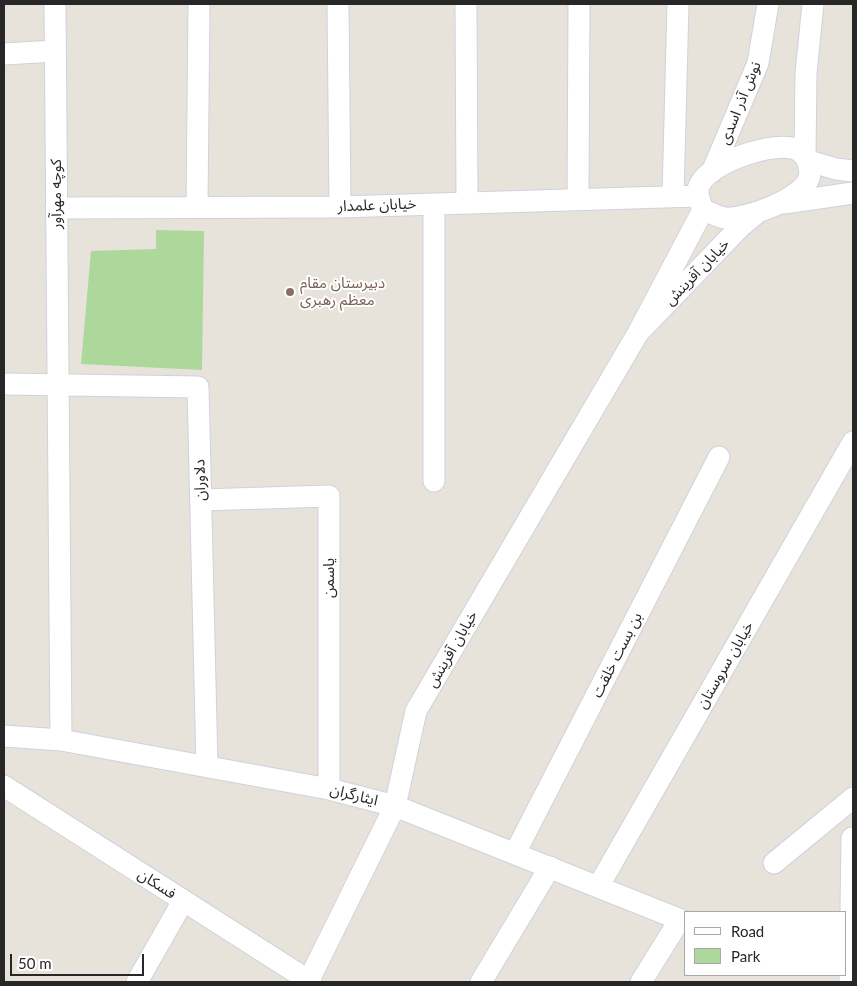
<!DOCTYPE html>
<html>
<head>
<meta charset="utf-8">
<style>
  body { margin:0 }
  #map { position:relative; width:857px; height:986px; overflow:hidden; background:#e8e3da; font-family:Lato,sans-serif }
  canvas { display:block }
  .frame { position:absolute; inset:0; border:5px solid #272727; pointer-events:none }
  .legend { position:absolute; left:684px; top:911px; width:162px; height:65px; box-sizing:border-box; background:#fff; border:1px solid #a9a9a9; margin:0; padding:6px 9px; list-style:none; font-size:15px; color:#272727 }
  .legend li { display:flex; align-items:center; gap:10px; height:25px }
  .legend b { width:25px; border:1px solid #a9a9a9 }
  .scale { position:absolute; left:10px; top:954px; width:134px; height:22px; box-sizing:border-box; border:2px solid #272727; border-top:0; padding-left:6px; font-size:15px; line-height:18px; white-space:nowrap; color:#272727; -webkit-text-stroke:4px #fff; paint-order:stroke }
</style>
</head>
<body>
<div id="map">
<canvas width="857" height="986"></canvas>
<div class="frame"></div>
<ul class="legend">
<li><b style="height:6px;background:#fff"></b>Road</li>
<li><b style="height:14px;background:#acd89c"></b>Park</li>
</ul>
<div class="scale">50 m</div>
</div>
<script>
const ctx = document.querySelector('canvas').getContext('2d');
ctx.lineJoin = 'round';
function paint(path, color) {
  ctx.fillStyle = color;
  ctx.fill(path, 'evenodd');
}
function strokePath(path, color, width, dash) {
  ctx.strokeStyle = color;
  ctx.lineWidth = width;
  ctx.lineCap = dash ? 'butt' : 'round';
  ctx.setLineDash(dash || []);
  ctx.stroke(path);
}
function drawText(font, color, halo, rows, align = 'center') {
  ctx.font = font + ' Lato,"Noto Sans Arabic",sans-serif';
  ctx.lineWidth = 4;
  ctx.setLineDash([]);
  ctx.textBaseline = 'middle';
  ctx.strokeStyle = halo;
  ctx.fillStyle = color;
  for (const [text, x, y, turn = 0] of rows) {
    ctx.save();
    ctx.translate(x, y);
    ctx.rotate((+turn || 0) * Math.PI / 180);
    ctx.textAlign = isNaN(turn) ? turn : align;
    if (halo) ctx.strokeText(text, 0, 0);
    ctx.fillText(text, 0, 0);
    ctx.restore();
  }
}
paint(new Path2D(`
  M156,230L204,231L202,370L81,364L91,251L156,249Z`), '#acd89c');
const minor = new Path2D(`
  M55,4L61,740
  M338,4L340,207
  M466,4L467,203
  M4,54L55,51
  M805,156C802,154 799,150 795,149C773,141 711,162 700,184C695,192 700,201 703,210C710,212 718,217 725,218C745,220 802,199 809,178C811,171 808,161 805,156L806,73L813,4
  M809,161L836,169L853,171
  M712,172L758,63L768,4
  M673,196L678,4
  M578,198L579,4
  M784,203L853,193
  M197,207L199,4
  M56,208L340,207L697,196
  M703,210L638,333L740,227L757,213
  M4,384L198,387L207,767
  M434,481V204
  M201,500L329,496V789
  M4,736L61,740L329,789L395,806L686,922
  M4,786L311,982
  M515,853L719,457
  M774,863L853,798
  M598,887L853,442
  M137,982L183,901
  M308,982L395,806L416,711L638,333
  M481,982L550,867
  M641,982L679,921
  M850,982L852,838`);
strokePath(minor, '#cfd1de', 23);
strokePath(minor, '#fff', 21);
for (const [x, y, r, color] of [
  [290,292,5,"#8d6e63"]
]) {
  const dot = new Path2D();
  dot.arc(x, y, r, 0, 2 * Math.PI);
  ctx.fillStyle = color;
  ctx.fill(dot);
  strokePath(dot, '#fff', 2);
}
drawText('15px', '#272727', '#fff', [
  ["نوش آذر اسدی",740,103,-68],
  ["کوچه مهرآور",56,194,-90],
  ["خیابان علمدار",377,205,-2],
  ["خیابان آفرینش",697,272,-46],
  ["دلاوران",200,480,-91],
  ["یاسمن",329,578,-90],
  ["خیابان آفرینش",452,649,-60],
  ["بن بست خلقت",617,655,-63],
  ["خیابان سروستان",725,665,-60],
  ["ایثارگران",354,795,14],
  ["فسکان",157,884,33]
]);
drawText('15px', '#785e54', '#fff', [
  ["دبیرستان مقام",300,283],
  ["معظم رهبری",300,300]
], 'left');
</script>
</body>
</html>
